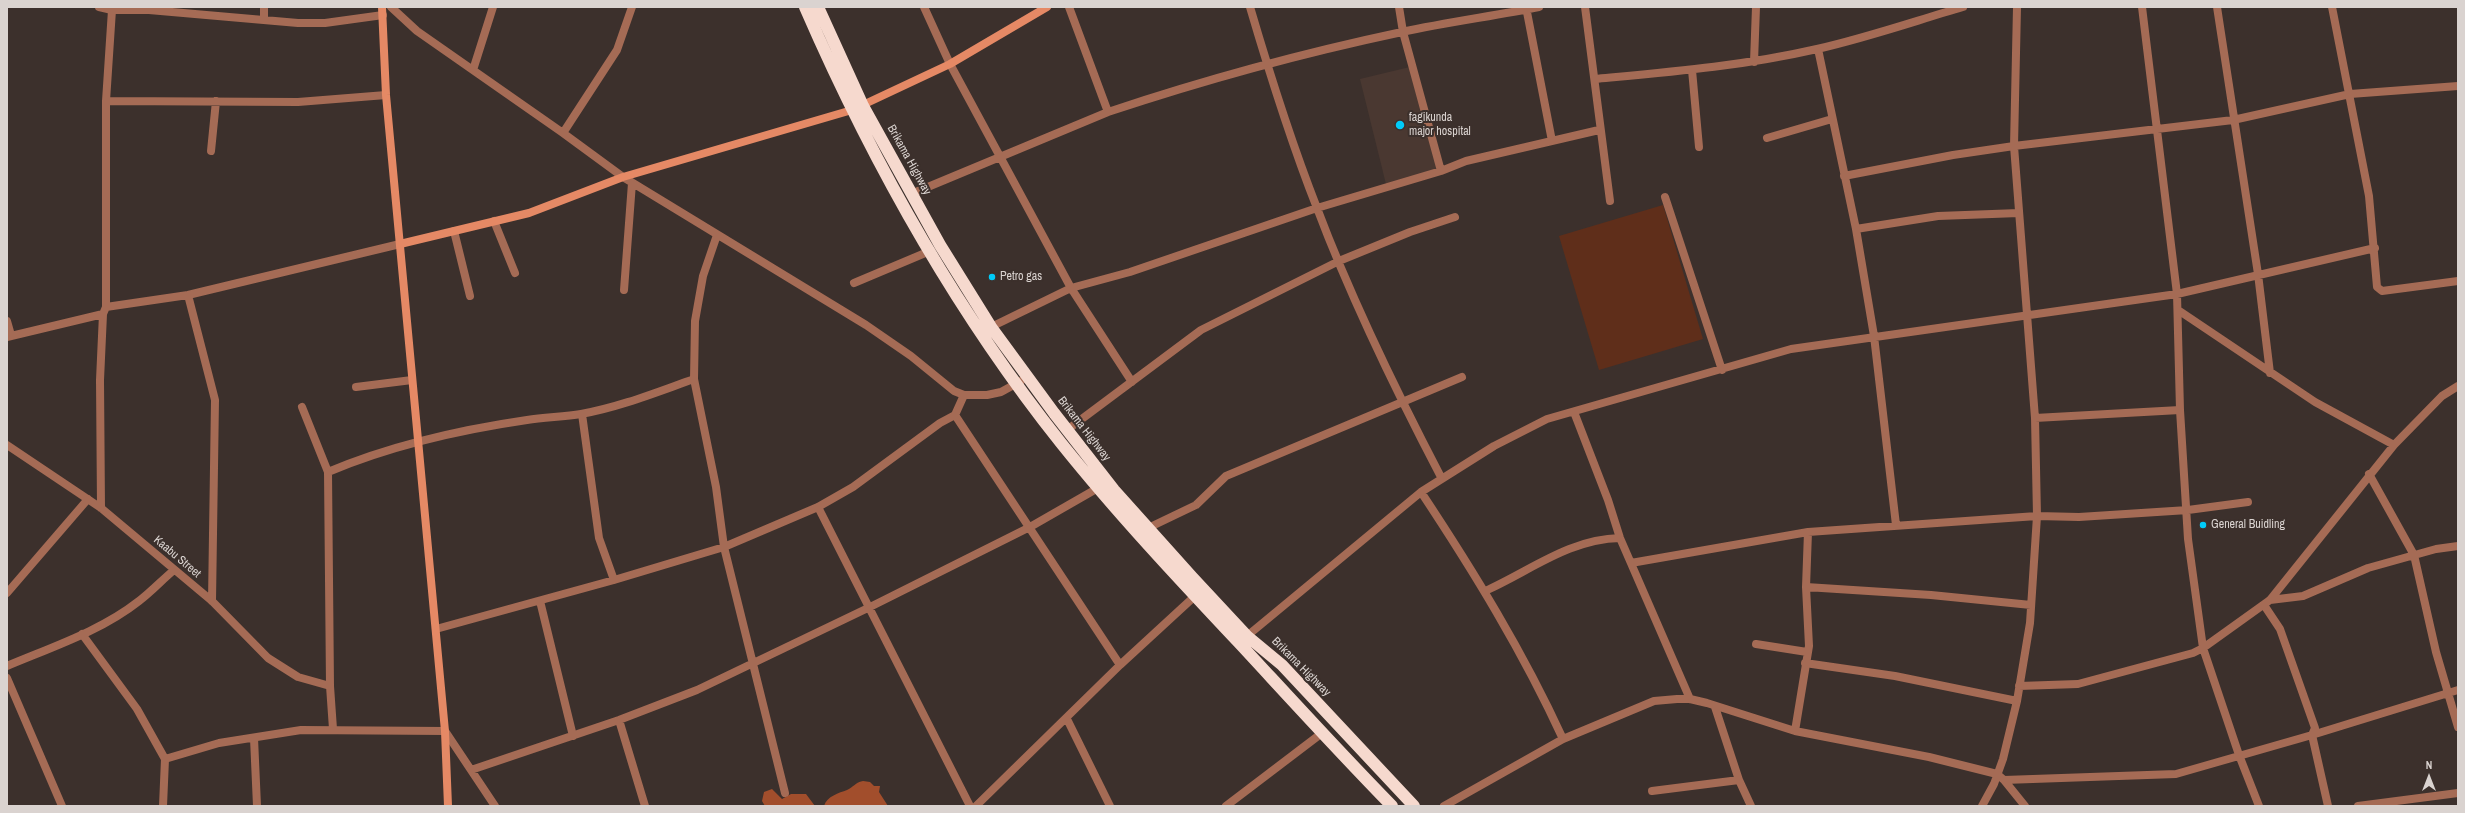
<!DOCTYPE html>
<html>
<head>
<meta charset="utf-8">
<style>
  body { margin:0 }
  #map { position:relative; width:2465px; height:813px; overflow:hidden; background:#3c302c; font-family:"Archivo Narrow",sans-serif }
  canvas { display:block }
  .frame { position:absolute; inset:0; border:8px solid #dad3d0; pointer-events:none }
  .north { position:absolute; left:2409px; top:757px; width:40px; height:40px; -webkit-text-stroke:3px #3c302c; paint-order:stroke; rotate:0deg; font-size:11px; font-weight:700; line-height:16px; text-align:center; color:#dad3d0 }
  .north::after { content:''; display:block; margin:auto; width:14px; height:18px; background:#dad3d0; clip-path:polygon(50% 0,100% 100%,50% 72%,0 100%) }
</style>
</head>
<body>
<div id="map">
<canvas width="2465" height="813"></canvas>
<div class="frame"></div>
<div class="north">N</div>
</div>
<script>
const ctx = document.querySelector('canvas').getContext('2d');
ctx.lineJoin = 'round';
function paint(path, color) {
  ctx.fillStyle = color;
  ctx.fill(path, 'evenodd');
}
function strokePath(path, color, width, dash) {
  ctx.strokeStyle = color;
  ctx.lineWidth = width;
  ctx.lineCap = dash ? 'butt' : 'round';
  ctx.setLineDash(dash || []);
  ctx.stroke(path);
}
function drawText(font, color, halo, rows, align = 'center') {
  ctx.font = font + ' "Archivo Narrow",sans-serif';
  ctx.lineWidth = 4;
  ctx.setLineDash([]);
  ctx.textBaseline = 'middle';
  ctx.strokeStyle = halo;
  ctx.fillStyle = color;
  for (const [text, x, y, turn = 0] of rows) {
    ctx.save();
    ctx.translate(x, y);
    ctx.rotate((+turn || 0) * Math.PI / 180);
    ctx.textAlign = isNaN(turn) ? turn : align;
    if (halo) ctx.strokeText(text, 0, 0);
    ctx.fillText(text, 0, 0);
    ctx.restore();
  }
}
paint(new Path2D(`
  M1414,66L1440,171L1386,184L1360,79Z`), '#4a3831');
paint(new Path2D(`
  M1663,205L1703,339L1599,370L1559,236Z`), '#5f2e1a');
paint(new Path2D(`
  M863,781L870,782L874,786H880L879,792L888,806H824C827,796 839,793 847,790C854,787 854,783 863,781Z
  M772,789L782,799L791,794H806L815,806H765L762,801L764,792Z`), '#a24e2c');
strokePath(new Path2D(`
  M99,7L112,10L106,101V307
  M264,7V20
  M391,7L417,31L563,133L623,177L866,325L911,356L954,391L964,395H987L1001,392L1021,381
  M924,7L950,64L1071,288L1132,382
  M1069,7L1108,112
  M1250,7C1270,75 1291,142 1317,208C1352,301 1396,391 1442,479
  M1399,7L1403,32L1441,171
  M1526,7L1552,141
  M1585,7L1610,201
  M2142,7L2177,294L2180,410L2188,539L2203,648L2239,755L2259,806
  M2217,7L2258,274L2270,373
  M2332,7L2369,196L2377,287L2382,291L2458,281
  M112,10H149L298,23H325L383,15
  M1818,49L1856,229L1874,336L1896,525
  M1754,62L1756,7
  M473,70L493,7
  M1692,70L1699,147
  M1595,79C1670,72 1743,66 1817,49C1866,38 1915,21 1963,7
  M106,101L298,102L386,95
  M563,133L617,50L632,7
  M1767,138L1832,119
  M211,151L216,101
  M1844,176L1953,155L2014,146L2233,120L2350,94L2458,86
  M911,194L1108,112C1204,80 1303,53 1402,32C1448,22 1494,16 1539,7
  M1665,197L1722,370
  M494,221L515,273
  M1856,229L1938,216L2019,213
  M454,231L470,296
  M717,235L703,276L695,321L694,379L716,487L724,547L785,793
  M854,283L930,251
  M624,290L632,183
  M188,295L215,400L212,601
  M2178,310L2315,402L2394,445
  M7,321L11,335
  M991,327L1071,288L1130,272L1317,208L1441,171L1466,161L1599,130
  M7,337L103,314L106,307L188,295L400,244
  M356,387L412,380
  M302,407L328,472
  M1574,412L1608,500L1620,538L1690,699
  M582,414L599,538L614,580
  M955,415L1120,665
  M2035,418L2180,410
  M1067,430L1201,330L1339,261L1410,232L1455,217
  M7,445L101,508L212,601L268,658L298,677L330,686
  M2369,474L2414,555L2436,652L2458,727
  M1421,492C1474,572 1523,652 1563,739
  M818,507L970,806
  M101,508L100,380L103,314
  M1148,528L1196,505L1226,476L1462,377
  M1631,563L1808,532L2037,516L2079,517L2188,510L2248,502
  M1806,587L1931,595L2031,605
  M1485,591C1530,571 1569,539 1620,538
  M7,593L88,499
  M2270,600L2303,596L2368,568L2436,549L2458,546
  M540,601L573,736
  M2264,605L2280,629L2315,728L2312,735L2328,806
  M436,629L614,580L724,547L818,507L853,487L940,423L955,415L964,395
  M82,634L137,709L165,759L163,806
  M1247,636L1421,492L1494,446L1547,419L1791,349L2177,294L2375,248
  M1756,644L1807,652
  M1805,663L1895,676L2017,701
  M7,666C52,647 101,631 139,601C151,592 162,580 174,570
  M7,678L62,806
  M2019,686L2078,684L2193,653L2203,648L2270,600L2394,445L2442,396L2458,386
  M1715,707L1739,780L1751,806
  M1067,719L1110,806
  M619,720L645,806
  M333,729L330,686L328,472C392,445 458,430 527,420C545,417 563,417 581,414C620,407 657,392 694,379
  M1795,731L1809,646L1806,587L1808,532
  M254,738L257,806
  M165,759L219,743L301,730L445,731L495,806
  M471,770L619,720L697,690L868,608L1030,527L1098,488
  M2004,780L2025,806
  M1652,791L1739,780
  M976,806L1120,665L1195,596
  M1226,806L1322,733
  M1444,806L1563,739L1654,701L1677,699H1690L1707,703L1795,731L1929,757L1997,774L2004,780L2176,774L2312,735L2458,690
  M1982,806L1994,784L2003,759L2017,701L2030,623L2037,516L2035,418L2014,146L2017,7
  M2358,806L2458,793`), '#a56b55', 8);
strokePath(new Path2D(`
  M382,7L386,95L445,731L448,806
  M400,244L529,213L623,177L852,110L950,64L1047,7`), '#e58965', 8);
strokePath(new Path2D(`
  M805,7C872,161 956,311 1061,443C1117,513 1179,579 1241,645C1291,699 1340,753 1392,806
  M818,7L863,106L940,245L991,327L1054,413L1114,490L1192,577L1247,636L1282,665L1414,806`), '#f6d9ce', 12);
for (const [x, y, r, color] of [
  [1400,125,5,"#00cbf9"],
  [992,277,4,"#00cbf9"],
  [2203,525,4,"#00cbf9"]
]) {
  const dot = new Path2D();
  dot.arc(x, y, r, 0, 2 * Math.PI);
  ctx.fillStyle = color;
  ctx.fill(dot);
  strokePath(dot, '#3c302c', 1.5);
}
drawText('12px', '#dad3d0', '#3c302c', [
  ["fagikunda",1409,118],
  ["major hospital",1409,132],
  ["Petro gas",1000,277],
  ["General Buidling",2211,525]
], 'left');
drawText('12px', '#dad3d0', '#3c302c', [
  ["Brikama Highway",909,160,61],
  ["Brikama Highway",1084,429,52],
  ["Kaabu Street",177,557,40],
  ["Brikama Highway",1301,667,45]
]);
</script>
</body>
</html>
